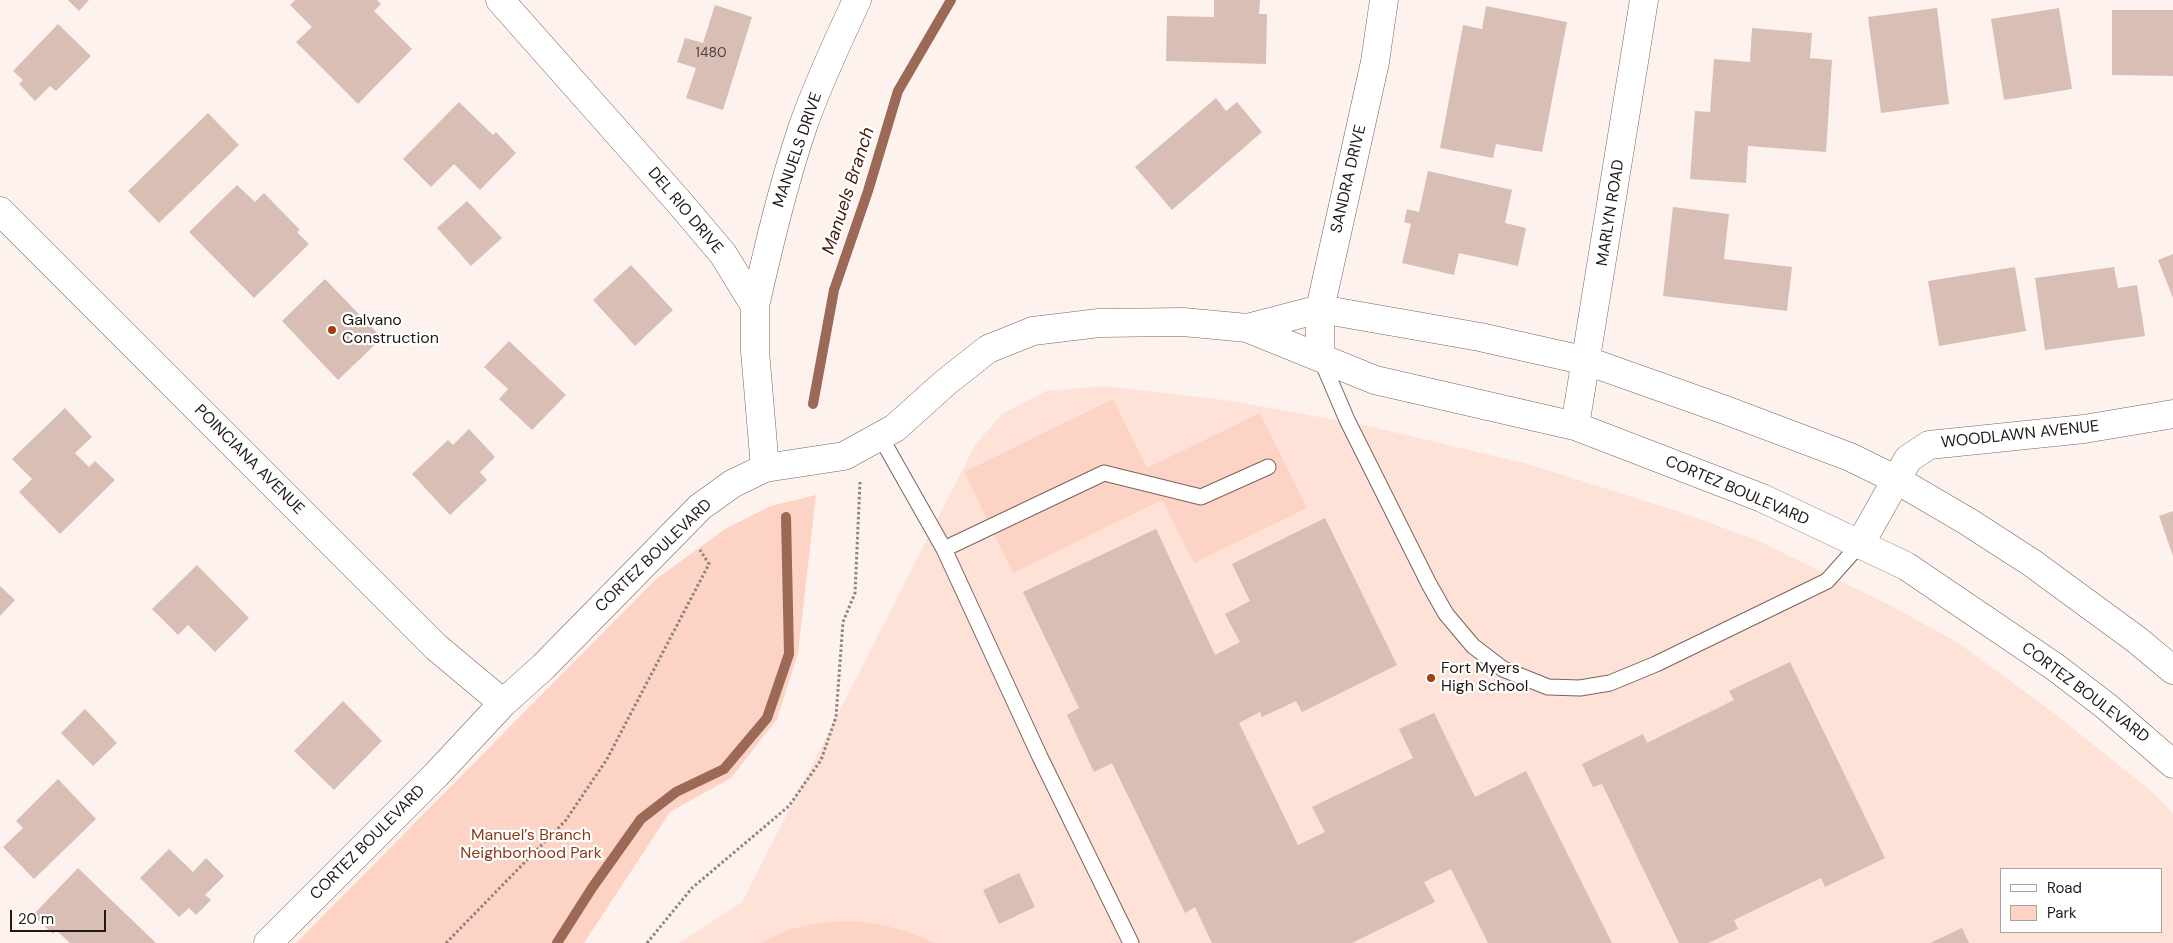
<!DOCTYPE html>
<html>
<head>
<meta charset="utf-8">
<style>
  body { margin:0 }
  #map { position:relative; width:2173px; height:943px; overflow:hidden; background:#fdf2ee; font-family:"DM Sans",sans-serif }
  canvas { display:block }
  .legend { position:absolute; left:2000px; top:868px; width:162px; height:65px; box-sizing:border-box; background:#fff; border:1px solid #a6a3a1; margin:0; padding:6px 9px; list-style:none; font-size:15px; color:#211814 }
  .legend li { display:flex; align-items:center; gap:10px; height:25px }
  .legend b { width:25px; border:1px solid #a6a3a1 }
  .scale { position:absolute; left:10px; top:910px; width:96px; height:22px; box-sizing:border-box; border:2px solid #211814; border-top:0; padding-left:6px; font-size:15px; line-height:18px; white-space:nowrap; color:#211814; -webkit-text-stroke:4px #fff; paint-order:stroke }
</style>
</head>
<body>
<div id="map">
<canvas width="2173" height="943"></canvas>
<ul class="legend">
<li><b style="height:6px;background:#fff"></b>Road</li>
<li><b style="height:14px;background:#fcd3c4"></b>Park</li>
</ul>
<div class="scale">20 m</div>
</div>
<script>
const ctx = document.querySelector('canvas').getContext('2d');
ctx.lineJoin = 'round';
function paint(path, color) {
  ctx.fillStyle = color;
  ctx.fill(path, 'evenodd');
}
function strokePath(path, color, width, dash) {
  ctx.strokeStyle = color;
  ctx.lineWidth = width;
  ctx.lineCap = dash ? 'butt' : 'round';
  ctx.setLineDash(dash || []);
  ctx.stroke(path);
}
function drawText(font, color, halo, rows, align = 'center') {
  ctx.font = font + ' "DM Sans",sans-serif';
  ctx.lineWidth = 4.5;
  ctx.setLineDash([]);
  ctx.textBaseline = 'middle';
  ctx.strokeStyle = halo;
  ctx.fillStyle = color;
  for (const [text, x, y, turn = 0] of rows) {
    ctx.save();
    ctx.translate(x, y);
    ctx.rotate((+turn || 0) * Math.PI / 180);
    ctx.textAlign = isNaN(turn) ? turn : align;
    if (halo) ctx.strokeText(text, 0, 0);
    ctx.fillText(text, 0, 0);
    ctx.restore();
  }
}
paint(new Path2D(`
  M1105,386L1232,401L1373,427L1528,464L1680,512L1759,541L1889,605L1957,642L2055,714L2150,790L2173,813V943H679L742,902L975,445L1002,414L1046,391ZM2002,869H2162V932H2002Z`), '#fee2d8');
paint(new Path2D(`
  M1113,399L1147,468L1260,413L1307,508L1194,563L1162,500L1013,573L964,472Z
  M816,495L798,653L777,719L731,778L670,812L584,943H296L655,580L725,529L771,506Z
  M850,921C881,923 907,930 935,943H762C789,926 819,922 850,921Z`), '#fcd3c4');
strokePath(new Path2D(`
  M813,404L834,290L868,191L898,91L951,0
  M557,943L592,888L641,819L676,792L724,769L767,718L789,654L786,517`), '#9b6956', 10);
paint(new Path2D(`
  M68,0H89L79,11Z
  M295,0H377L381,4L374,11L412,49L358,104L296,42L312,27L290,5Z
  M1214,0H1260L1259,14H1267L1266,64L1166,61L1167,16L1214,17Z
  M715,5L752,17L723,110L686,98L696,68L677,62L685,38L703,43Z
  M1486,6L1567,22L1542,152L1496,144L1493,158L1440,148L1463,25L1482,29Z
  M1937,8L1949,104L1881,113L1868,17Z
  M2059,8L2072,89L2004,100L1991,19Z
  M2112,10H2173V76L2112,75Z
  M58,24L91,56L56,91L50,86L35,101L19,84L23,80L13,71Z
  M1752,28L1812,33L1810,58L1832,60L1826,152L1748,146L1746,183L1690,179L1695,111L1710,112L1714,59L1750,62Z
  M1216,98L1226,111L1237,102L1262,132L1172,210L1135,167Z
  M459,102L493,135L496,132L516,153L480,190L454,164L431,187L403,159Z
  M208,113L239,145L159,223L128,191Z
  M1428,171L1512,190L1505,223L1526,228L1518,266L1459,253L1454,275L1402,263L1411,224L1404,222L1407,209L1419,212Z
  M237,185L255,202L264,193L300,230L297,232L309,244L254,298L189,232Z
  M467,201L502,238L471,266L437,228Z
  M1673,207L1729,214L1724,259L1792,267L1787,311L1663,296Z
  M2173,254V298L2158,260Z
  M631,265L673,310L635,346L593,300Z
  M2015,267L2026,331L1939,346L1928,281Z
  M2114,267L2118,288L2137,285L2145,336L2045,350L2035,278Z
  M325,279L382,338L338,380L282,321Z
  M509,341L566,395L532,430L499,399L508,389L484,367Z
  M65,408L92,437L75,453L89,467L95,461L115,480L60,534L19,492L32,479L12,459Z
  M469,429L495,457L480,472L487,480L450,515L412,474L448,440L453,445Z
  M2173,511V556L2159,516Z
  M1325,518L1397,665L1302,712L1296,701L1262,717L1260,712L1239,723L1298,845L1325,832L1312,807L1413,758L1399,729L1434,713L1475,797L1526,771L1612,943H1488L1451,869L1424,882L1435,902L1352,943H1212L1195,907L1185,913L1112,763L1094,772L1067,715L1079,708L1023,592L1156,529L1215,655L1240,642L1225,614L1250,601L1232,564Z
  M197,565L249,618L215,652L188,625L178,635L152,609Z
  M0,586L15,600L0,616Z
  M1790,662L1885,858L1825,887L1821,878L1734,920L1738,929L1708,943H1679L1602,784L1593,787L1582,764L1643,734L1647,743L1734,700L1729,691Z
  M343,701L382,741L334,790L294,751Z
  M85,709L117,743L93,766L61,733Z
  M58,779L96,819L34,879L3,847L23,828L16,821Z
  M169,849L193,872L206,858L224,876L205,895L211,900L196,915L189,908L179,917L140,878Z
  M78,868L156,943H70L56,930L53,934L33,915Z
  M1019,873L1035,907L999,924L983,890Z
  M1962,928L1969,943H1930Z`), '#d8beb5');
const lane = new Path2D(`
  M1321,359L1347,420L1429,584L1446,614L1473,646L1503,669L1548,687L1580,688L1610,683L1656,664L1827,581L1860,544
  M880,436L944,549L1040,757L1131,943
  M944,549L1104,473L1201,497L1268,467`);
const street = new Path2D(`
  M500,0L679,202L723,254L755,306V351L765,468
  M0,211L436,647L503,703
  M755,306C769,245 783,185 803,126C818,83 838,41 857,0
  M1247,328L1320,309L1480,337L1587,361L1728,411L1850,457L1895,479L1967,521L2032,563L2137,640L2173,670
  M1320,357V309L1375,62L1384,0
  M1575,426L1644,0
  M1860,544L1908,459L1929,445L2084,429L2173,414
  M268,943L436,775L503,703L543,667L700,507L732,484L765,468L844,456L895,428L945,383L988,349L1033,331L1099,323L1183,322L1247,328L1375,380L1575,426L1762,498L1906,566L2055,667L2106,706L2173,764`);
strokePath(lane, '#7a635b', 17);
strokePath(street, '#7a635b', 29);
strokePath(new Path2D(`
  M446,943L566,820L607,759L709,564L700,550
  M647,943L692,888L789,806L821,760L836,717L843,622L855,593L860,482`), '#8d837f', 3, [2.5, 2.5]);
strokePath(lane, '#fff', 15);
strokePath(street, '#fff', 28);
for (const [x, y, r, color] of [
  [332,330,5,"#a33e11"],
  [1431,678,5,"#a33e11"]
]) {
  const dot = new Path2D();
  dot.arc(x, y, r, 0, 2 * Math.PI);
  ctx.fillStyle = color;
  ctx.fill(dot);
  strokePath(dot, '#fff', 2);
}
drawText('14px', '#4f423c', null, [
  ["1480",711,53]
]);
drawText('16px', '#211814', '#fff', [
  ["MANUELS DRIVE",798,150,-71],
  ["SANDRA DRIVE",1349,179,-77],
  ["DEL RIO DRIVE",685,211,50],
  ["MARLYN ROAD",1611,213,-81],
  ["WOODLAWN AVENUE",2020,435,-6],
  ["POINCIANA AVENUE",249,460,45],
  ["CORTEZ BOULEVARD",1737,491,23],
  ["CORTEZ BOULEVARD",654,556,-44],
  ["CORTEZ BOULEVARD",2085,693,37],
  ["CORTEZ BOULEVARD",368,843,-45]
]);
drawText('16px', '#211814', '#fff', [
  ["Galvano",342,321],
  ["Construction",342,339],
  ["Fort Myers",1441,669],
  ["High School",1441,687]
], 'left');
drawText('16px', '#8a3918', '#fff', [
  ["Manuel’s Branch",531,836],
  ["Neighborhood Park",531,854]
]);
drawText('italic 18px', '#461b0a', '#fff', [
  ["Manuels Branch",849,191,-72]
]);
</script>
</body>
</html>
